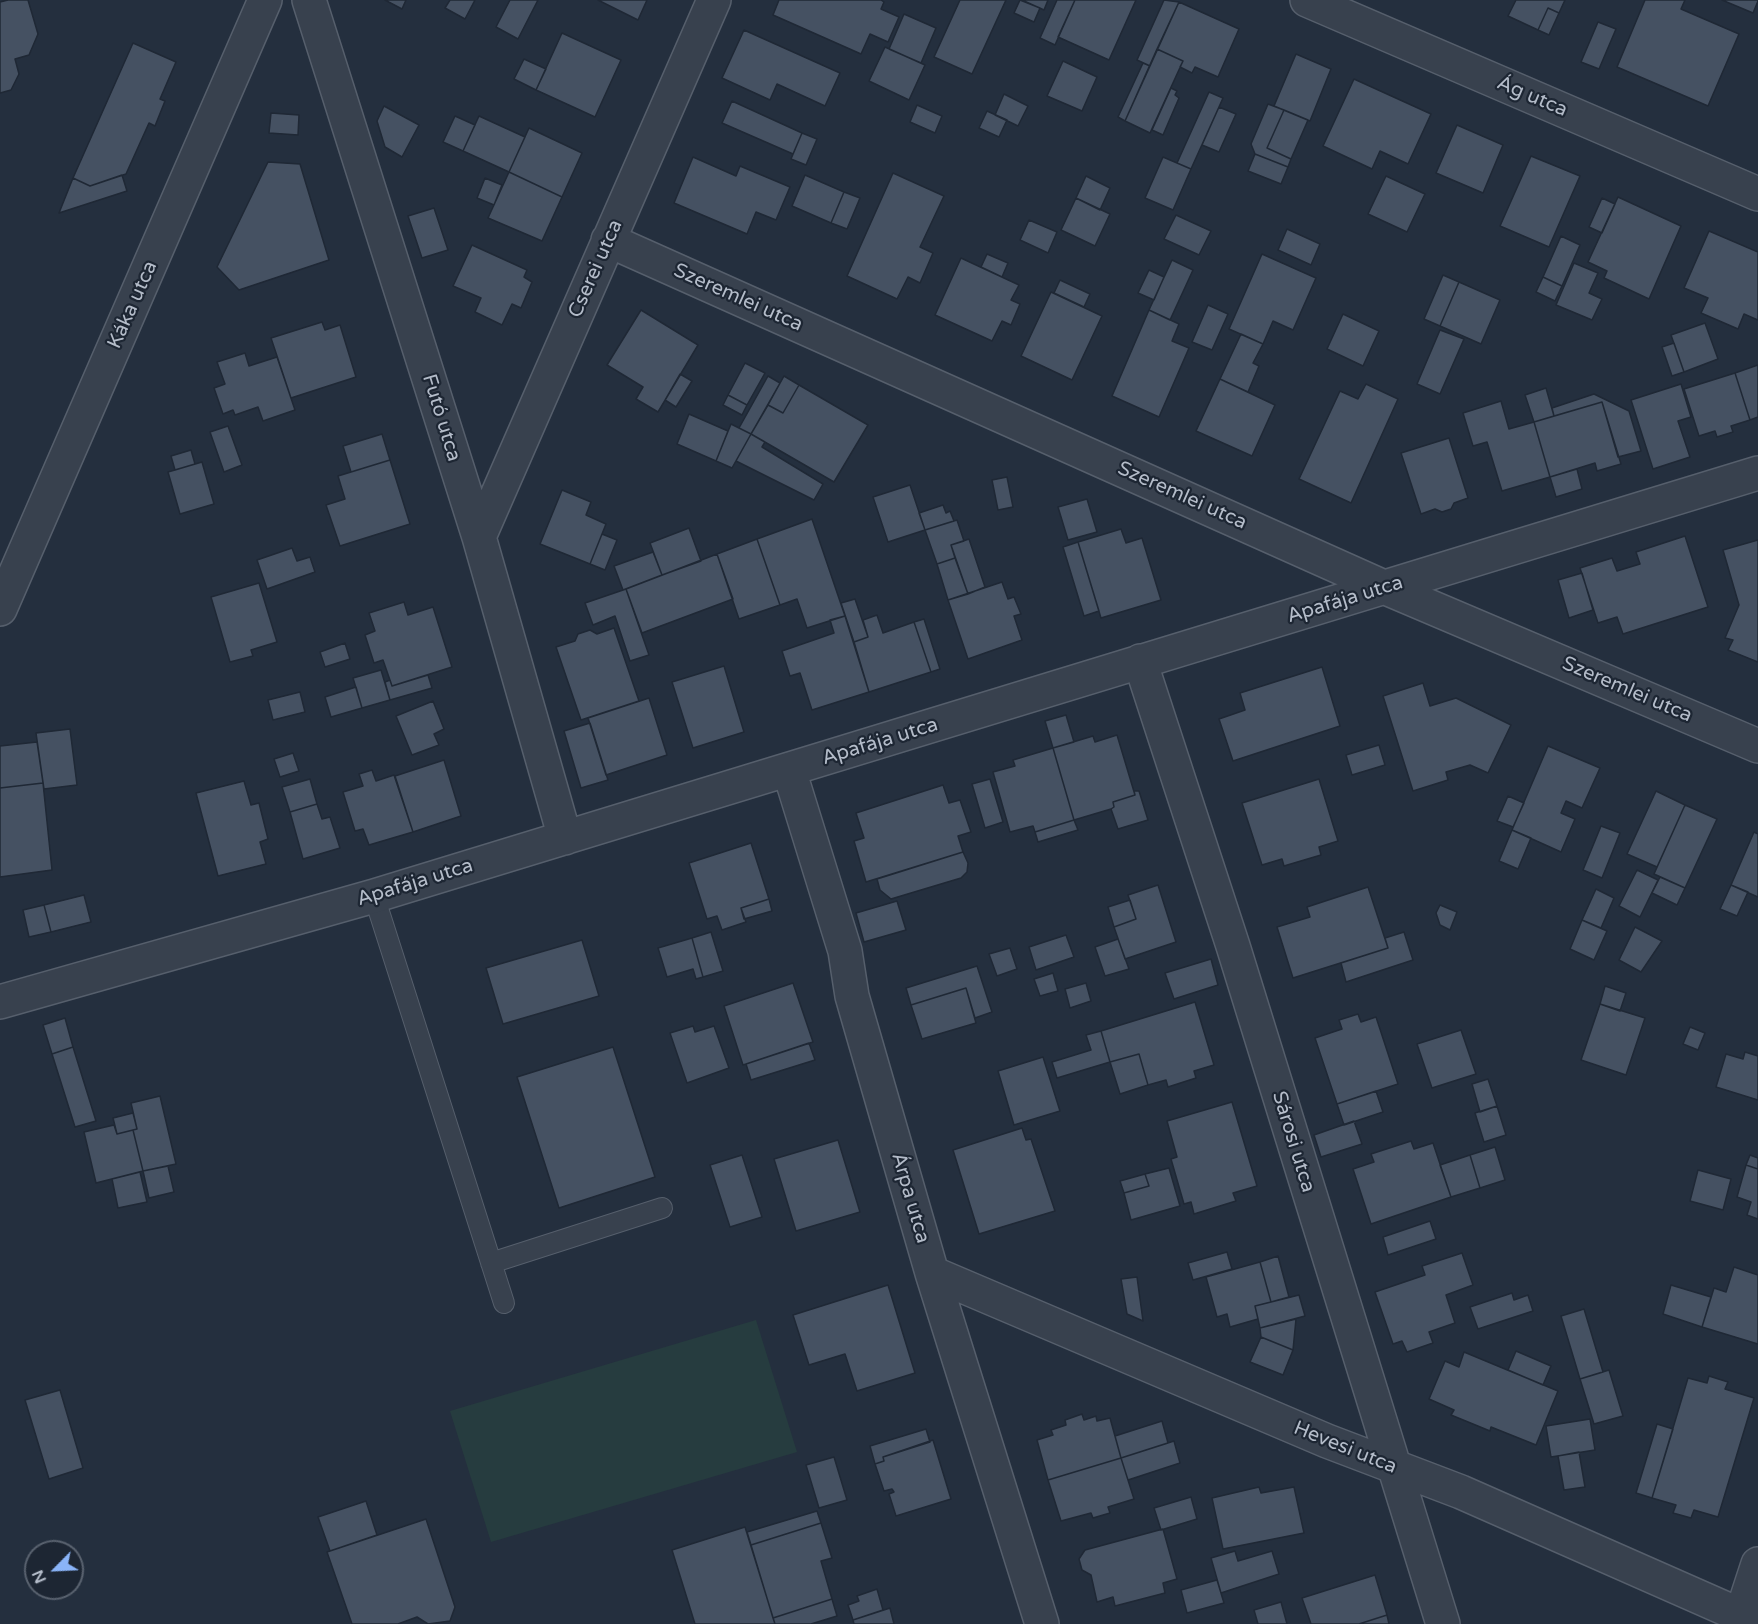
<!DOCTYPE html>
<html>
<head>
<meta charset="utf-8">
<style>
  body { margin:0 }
  #map { position:relative; width:1758px; height:1624px; overflow:hidden; background:#242f3e; font-family:"Varela Round",sans-serif }
  canvas { display:block }
  .north { position:absolute; left:24px; top:1540px; width:60px; height:60px; box-sizing:border-box; background:#1d2633; border:2px solid #59626f; border-radius:50%; rotate:246deg; font-size:16px; font-weight:700; line-height:24px; text-align:center; color:#b4bcc9 }
  .north::after { content:''; display:block; margin:auto; width:21px; height:27px; background:#8ab4f8; clip-path:polygon(50% 0,100% 100%,50% 72%,0 100%) }
</style>
</head>
<body>
<div id="map">
<canvas width="1758" height="1624"></canvas>
<div class="north">N</div>
</div>
<script>
const ctx = document.querySelector('canvas').getContext('2d');
ctx.lineJoin = 'round';
function paint(path, color) {
  ctx.fillStyle = color;
  ctx.fill(path, 'evenodd');
}
function strokePath(path, color, width, dash) {
  ctx.strokeStyle = color;
  ctx.lineWidth = width;
  ctx.lineCap = dash ? 'butt' : 'round';
  ctx.setLineDash(dash || []);
  ctx.stroke(path);
}
function drawText(font, color, halo, rows, align = 'center') {
  ctx.font = font + ' "Varela Round",sans-serif';
  ctx.lineWidth = 4.5;
  ctx.setLineDash([]);
  ctx.textBaseline = 'middle';
  ctx.strokeStyle = halo;
  ctx.fillStyle = color;
  for (const [text, x, y, turn = 0] of rows) {
    ctx.save();
    ctx.translate(x, y);
    ctx.rotate((+turn || 0) * Math.PI / 180);
    ctx.textAlign = isNaN(turn) ? turn : align;
    if (halo) ctx.strokeText(text, 0, 0);
    ctx.fillText(text, 0, 0);
    ctx.restore();
  }
}
paint(new Path2D(`
  M756,1320L797,1452L491,1542L450,1411Z`), '#263c3f');
const building = new Path2D(`
  M8,0H28L38,34L29,55L15,59L19,74L11,90L0,93V2Z
  M385,0H406L402,9Z
  M450,0H475L465,19L445,8Z
  M510,0H538L518,39L496,27Z
  M598,0H647L638,20Z
  M779,0H881L884,2L881,9L899,17L888,42L870,34L861,54L773,15Z
  M960,0H1006L972,74L934,57Z
  M1020,0L1040,8L1034,22L1014,13Z
  M1022,0H1048L1044,10Z
  M1057,0H1075L1055,45L1040,38Z
  M1075,0H1136L1109,60L1058,37Z
  M1164,0L1179,2L1150,66L1137,60Z
  M1516,0H1565L1559,13L1548,8L1538,30L1508,16Z
  M1645,0H1685L1681,9L1739,34L1708,106L1617,67Z
  M1722,0H1758V1L1753,13Z
  M1179,2L1239,29L1218,77L1195,67L1192,73L1180,67L1183,61L1157,49Z
  M1548,8L1559,13L1549,35L1538,30Z
  M904,14L936,28L921,63L889,49Z
  M1598,22L1616,29L1599,69L1581,62Z
  M744,30L840,73L825,106L777,84L770,100L722,78Z
  M562,33L621,60L595,117L536,90Z
  M133,43L176,62L160,99L165,101L155,126L149,123L126,174L90,186L73,178Z
  M885,47L925,65L909,100L869,81Z
  M1157,49L1183,61L1150,133L1125,121Z
  M1296,54L1331,69L1310,121L1274,106Z
  M524,59L546,69L536,90L514,79Z
  M1063,61L1097,77L1082,111L1047,96Z
  M1143,63L1150,66L1125,121L1118,117Z
  M1354,79L1431,114L1408,164L1380,151L1372,169L1323,146Z
  M1171,88L1177,91L1175,95L1179,98L1163,135L1152,130Z
  M1209,92L1223,98L1191,169L1177,163Z
  M1004,94L1028,106L1018,126L995,115Z
  M732,101L802,133L793,154L722,123Z
  M1268,104L1284,110L1267,148L1291,159L1288,167L1255,154L1251,144Z
  M917,105L942,116L935,133L910,122Z
  M384,106L419,125L402,157L385,147L377,121Z
  M1219,107L1236,114L1219,152L1202,145Z
  M1284,110L1308,120L1291,159L1267,148Z
  M987,111L1007,120L999,137L979,128Z
  M271,113L299,115L298,135L269,133Z
  M455,116L475,125L463,151L443,142Z
  M479,116L525,137L509,172L463,151Z
  M1457,125L1503,145L1483,193L1436,173Z
  M529,128L582,153L562,197L509,172Z
  M802,133L817,139L806,165L791,159Z
  M1255,154L1288,167L1281,184L1248,171Z
  M1531,156L1580,176L1549,247L1500,226Z
  M693,157L736,176L740,166L790,187L776,220L756,212L747,234L674,203Z
  M1163,157L1191,169L1173,210L1145,198Z
  M268,162L300,164L329,260L239,290L217,267Z
  M509,172L562,197L542,241L488,218Z
  M893,173L944,196L920,247L933,253L920,283L908,277L897,299L847,276Z
  M122,175L127,191L59,213L73,178L90,186Z
  M805,175L844,192L831,223L792,206Z
  M1086,176L1110,188L1100,210L1076,198Z
  M1386,176L1425,194L1407,232L1368,214Z
  M485,178L502,185L494,205L477,198Z
  M844,192L860,198L847,229L831,223Z
  M1618,197L1681,226L1649,299L1604,278L1607,271L1588,262Z
  M1076,198L1110,214L1095,246L1061,230Z
  M1602,198L1615,204L1602,233L1589,227Z
  M434,208L448,250L422,258L408,216Z
  M1176,215L1211,231L1199,255L1164,239Z
  M1029,220L1057,232L1048,253L1020,240Z
  M1287,229L1320,244L1311,265L1278,250Z
  M1709,231L1758,252V320L1744,314L1738,329L1701,313L1708,298L1684,288Z
  M1561,236L1580,245L1562,286L1543,277Z
  M472,245L527,270L524,277L532,282L521,308L512,304L502,325L475,312L481,298L453,286Z
  M987,254L1008,263L1002,277L981,267Z
  M1262,254L1316,278L1293,330L1273,321L1263,344L1229,329Z
  M961,258L1019,285L1011,300L1020,304L1011,325L1002,321L992,341L935,315Z
  M1172,260L1193,270L1170,320L1149,310Z
  M1574,263L1598,273L1589,293L1602,299L1592,320L1556,305Z
  M1149,270L1164,277L1154,300L1138,293Z
  M1443,275L1459,282L1440,326L1424,319Z
  M1543,277L1562,286L1555,301L1536,292Z
  M1060,280L1090,294L1084,307L1054,293Z
  M1459,282L1500,300L1481,344L1440,326Z
  M1051,292L1102,316L1072,380L1021,356Z
  M1208,305L1228,314L1212,350L1192,342Z
  M641,310L698,345L658,412L636,399L643,387L607,365Z
  M1149,310L1179,324L1172,341L1189,348L1159,417L1112,396Z
  M1343,314L1379,331L1363,366L1327,349Z
  M322,322L325,330L340,325L356,377L291,398L271,338Z
  M1705,323L1718,359L1684,372L1671,335Z
  M1440,330L1464,339L1440,394L1417,384Z
  M1241,334L1263,344L1253,363L1259,366L1248,392L1220,379Z
  M1674,343L1684,372L1672,376L1662,347Z
  M245,353L249,366L277,357L295,410L263,421L258,407L235,415L233,410L223,414L214,388L225,384L217,362Z
  M745,363L765,373L747,405L728,395Z
  M1758,365V417L1750,420L1735,373Z
  M1735,373L1750,420L1731,426L1733,432L1717,437L1715,431L1699,436L1684,389Z
  M680,374L692,381L676,407L665,400Z
  M768,376L780,383L751,434L739,428Z
  M784,376L799,385L783,413L768,405Z
  M1220,379L1275,405L1252,456L1196,431Z
  M1366,384L1398,399L1351,503L1299,479L1340,391L1358,399Z
  M1681,384L1691,417L1678,421L1690,457L1653,469L1631,400Z
  M799,385L868,425L834,482L751,434L768,405L783,413Z
  M1546,388L1554,416L1534,422L1525,395Z
  M1594,394L1629,411L1641,451L1618,457L1602,402L1554,416L1552,408Z
  M728,395L747,405L742,415L723,405Z
  M1501,401L1509,429L1534,422L1550,477L1502,491L1487,442L1473,446L1463,413Z
  M1602,402L1621,464L1597,471L1595,463L1550,477L1534,422Z
  M689,414L728,431L716,461L677,444Z
  M731,424L751,434L732,468L716,461Z
  M228,426L242,465L224,472L210,432Z
  M382,434L390,460L351,472L343,446Z
  M751,434L765,442L762,447L823,484L814,500L736,461Z
  M1449,438L1468,498L1454,503L1451,509L1442,512L1435,509L1421,514L1401,453Z
  M191,450L195,464L175,470L171,456Z
  M390,460L410,524L340,546L326,505L345,499L338,476Z
  M202,462L214,504L180,514L168,472Z
  M1577,469L1582,489L1556,497L1550,477Z
  M1007,477L1013,507L998,510L992,480Z
  M910,485L925,530L888,542L873,497Z
  M562,490L591,502L586,515L606,524L590,564L540,544Z
  M1087,499L1097,532L1068,540L1058,507Z
  M943,505L946,513L950,511L954,521L925,530L919,513Z
  M812,519L845,616L807,628L797,599L780,605L757,539Z
  M957,520L964,541L951,545L955,558L937,564L925,530Z
  M689,528L701,561L662,575L650,543Z
  M1121,529L1126,543L1142,538L1161,600L1101,618L1078,542Z
  M602,534L617,540L605,570L590,564Z
  M1685,536L1708,607L1623,634L1617,617L1598,623L1580,568L1612,558L1617,571L1640,564L1636,552Z
  M757,539L780,605L739,619L717,554Z
  M969,539L985,587L968,594L951,545Z
  M1758,540V662L1728,650L1733,640L1725,638L1739,605L1723,550Z
  M1078,542L1099,611L1084,616L1063,547Z
  M292,548L297,561L310,557L315,572L267,589L257,560Z
  M653,552L662,575L623,590L614,566Z
  M717,554L733,599L642,633L626,589Z
  M955,558L968,594L948,600L937,564Z
  M1582,573L1593,610L1569,618L1558,580Z
  M1002,582L1008,599L1014,597L1021,614L1014,616L1022,640L968,659L948,600Z
  M259,583L277,642L251,650L253,656L230,662L211,597Z
  M626,589L649,655L630,661L615,616L593,625L585,603Z
  M855,599L868,637L854,642L841,603Z
  M404,602L408,615L433,607L452,667L392,686L383,660L374,663L365,635L375,631L369,613Z
  M877,615L883,633L914,622L931,672L869,692L854,642L868,637L863,620Z
  M845,616L869,692L812,710L800,673L790,676L782,651L834,633L830,620Z
  M924,619L940,669L931,672L914,622Z
  M614,628L639,701L581,720L556,647L575,641L578,634L590,630L597,634Z
  M345,643L350,659L325,667L320,652Z
  M724,666L744,732L693,748L672,682Z
  M1322,667L1340,726L1233,761L1219,719L1245,710L1240,693Z
  M381,670L390,700L362,708L353,678Z
  M428,675L432,688L390,700L385,682L390,680L392,686Z
  M1423,683L1430,706L1456,698L1511,725L1488,773L1470,765L1446,772L1448,780L1413,791L1383,696Z
  M356,687L362,708L331,717L325,697Z
  M300,692L305,712L273,720L268,700Z
  M649,698L667,755L606,775L588,718Z
  M433,701L444,729L434,734L439,745L412,755L396,716Z
  M1066,715L1074,742L1053,748L1045,721Z
  M590,723L608,780L581,788L564,731Z
  M70,729L77,785L44,789L36,733Z
  M1117,735L1135,795L1113,802L1114,807L1111,809L1074,820L1053,748L1093,736L1095,742Z
  M37,742L43,783L0,788V746Z
  M1379,745L1385,765L1352,775L1346,755Z
  M1548,746L1600,768L1582,808L1566,801L1561,813L1575,819L1561,852L1512,830Z
  M1053,748L1074,820L1035,832L1033,826L1010,832L993,772L1015,766L1013,760Z
  M293,753L299,771L280,777L274,759Z
  M444,760L461,816L413,832L395,776Z
  M372,770L376,781L394,775L413,832L369,845L363,829L355,831L343,792L363,786L359,774Z
  M310,779L317,804L290,812L282,787Z
  M990,779L1003,822L985,828L972,784Z
  M1319,779L1338,841L1319,847L1321,855L1284,866L1282,859L1262,865L1242,803Z
  M244,781L251,805L259,803L268,839L260,842L266,864L218,876L196,793Z
  M43,783L52,870L0,877V788Z
  M943,785L949,803L960,800L971,832L958,836L963,852L866,882L854,841L864,838L856,813Z
  M1134,791H1139L1148,820L1118,829L1111,809L1114,807L1113,802L1135,795Z
  M1656,791L1685,805L1657,867L1627,854Z
  M1508,796L1524,803L1513,827L1497,821Z
  M317,804L322,819L330,817L340,848L303,859L290,812Z
  M1685,805L1717,819L1685,888L1654,874Z
  M1074,820L1078,830L1038,842L1035,832Z
  M1601,826L1620,833L1602,878L1583,870Z
  M1512,830L1531,838L1518,869L1499,861Z
  M1754,832L1758,834V897L1731,885Z
  M751,843L769,899L741,908L746,922L722,930L717,916L707,919L689,863Z
  M963,852L968,863L967,872L961,878L891,899L880,890L877,879Z
  M1637,870L1658,880L1640,917L1619,906Z
  M1660,877L1685,888L1677,905L1652,893Z
  M1158,885L1176,942L1125,959L1114,927L1136,919L1128,895Z
  M1731,885L1748,892L1737,916L1720,909Z
  M1368,887L1388,948L1293,978L1277,927L1310,917L1307,907Z
  M1596,889L1614,898L1601,928L1582,920Z
  M84,895L91,922L51,932L44,905Z
  M769,899L772,911L744,919L741,908Z
  M1130,900L1136,919L1114,927L1108,907Z
  M897,901L906,930L864,942L856,913Z
  M44,905L51,932L29,937L23,910Z
  M1440,905L1457,912L1450,930L1440,925L1436,913Z
  M1582,920L1607,931L1594,960L1570,949Z
  M1635,927L1662,941L1641,972L1619,960Z
  M711,932L723,971L703,977L692,938Z
  M1404,932L1413,960L1346,982L1341,963L1388,948L1385,938Z
  M1066,935L1074,957L1036,970L1029,947Z
  M692,938L703,977L696,979L693,969L667,977L658,948Z
  M1118,939L1129,969L1105,976L1095,947Z
  M582,940L599,996L503,1024L486,968Z
  M1010,948L1017,969L997,976L989,954Z
  M1211,959L1218,985L1174,999L1165,973Z
  M977,966L992,1012L975,1018L966,988L911,1005L906,988Z
  M1053,973L1058,991L1040,996L1034,979Z
  M793,983L813,1042L743,1065L724,1006Z
  M1086,983L1091,1001L1070,1008L1065,989Z
  M1605,986L1626,993L1620,1011L1600,1004Z
  M966,988L976,1023L922,1039L911,1005Z
  M1195,1002L1214,1065L1194,1071L1196,1078L1168,1087L1166,1080L1148,1085L1139,1054L1110,1062L1101,1031Z
  M1600,1004L1645,1018L1626,1075L1581,1060Z
  M1358,1014L1361,1022L1376,1017L1398,1084L1337,1104L1315,1038L1342,1029L1339,1020Z
  M65,1018L73,1047L52,1054L43,1025Z
  M693,1026L695,1032L714,1026L729,1068L687,1083L670,1033Z
  M1690,1027L1705,1033L1698,1050L1683,1044Z
  M1461,1030L1476,1074L1432,1088L1417,1044Z
  M1101,1031L1110,1062L1057,1078L1052,1062L1091,1050L1086,1035Z
  M809,1043L815,1060L751,1080L746,1064Z
  M73,1047L96,1121L75,1127L52,1054Z
  M613,1047L655,1177L559,1208L517,1077Z
  M1745,1052L1758,1056V1100L1716,1087L1726,1054L1743,1059Z
  M1139,1054L1148,1085L1120,1094L1110,1062Z
  M1043,1057L1060,1111L1014,1125L998,1071Z
  M1488,1079L1497,1106L1480,1112L1472,1084Z
  M1376,1091L1383,1112L1344,1125L1337,1104Z
  M160,1096L176,1164L143,1171L133,1130L137,1129L131,1103Z
  M1232,1102L1257,1186L1233,1193L1236,1201L1194,1214L1191,1202L1184,1204L1171,1159L1177,1157L1167,1121Z
  M1497,1106L1506,1135L1484,1142L1475,1113Z
  M133,1113L137,1129L117,1134L113,1118Z
  M1354,1121L1362,1144L1321,1157L1314,1135Z
  M114,1125L117,1134L133,1130L143,1171L96,1183L84,1132Z
  M1022,1128L1026,1140L1031,1139L1055,1211L979,1234L953,1150Z
  M838,1140L860,1212L796,1231L774,1159Z
  M1411,1141L1414,1149L1433,1143L1451,1197L1371,1224L1353,1169L1374,1162L1371,1154Z
  M1495,1147L1505,1180L1480,1188L1470,1155Z
  M742,1155L762,1217L730,1227L710,1165Z
  M1470,1155L1480,1188L1451,1197L1440,1165Z
  M1750,1155L1758,1158V1169L1746,1165Z
  M1746,1165L1758,1169V1219L1747,1215L1751,1202L1737,1197Z
  M168,1166L174,1192L149,1198L143,1171Z
  M1169,1168L1180,1206L1131,1220L1124,1193L1149,1186L1145,1174Z
  M1698,1170L1731,1179L1723,1210L1690,1201Z
  M140,1172L147,1202L118,1208L112,1179Z
  M1145,1174L1149,1186L1124,1193L1120,1181Z
  M1430,1221L1436,1239L1388,1255L1383,1237Z
  M1227,1252L1232,1269L1193,1280L1188,1263Z
  M1462,1253L1473,1285L1446,1295L1455,1323L1429,1332L1433,1343L1407,1352L1402,1341L1393,1344L1375,1292L1425,1275L1422,1266Z
  M1278,1256L1289,1297L1271,1302L1260,1262Z
  M1260,1262L1271,1302L1255,1306L1258,1319L1230,1327L1227,1314L1217,1317L1206,1277Z
  M1734,1267L1758,1275V1344L1702,1327L1714,1288L1726,1292Z
  M1137,1277L1143,1321L1127,1314L1121,1279Z
  M888,1285L915,1373L857,1391L845,1354L809,1365L793,1315Z
  M1671,1285L1711,1297L1702,1327L1663,1314Z
  M1512,1293L1514,1300L1528,1295L1533,1311L1478,1329L1470,1307Z
  M1299,1295L1305,1316L1260,1328L1255,1306Z
  M1584,1309L1603,1372L1580,1379L1561,1316Z
  M1296,1319L1293,1350L1261,1337L1260,1328Z
  M1261,1337L1293,1350L1283,1375L1250,1362Z
  M1516,1351L1551,1366L1543,1385L1508,1370Z
  M1464,1352L1558,1391L1536,1445L1491,1427L1490,1431L1451,1415L1454,1410L1429,1399L1445,1361L1459,1367Z
  M1609,1370L1623,1416L1594,1424L1580,1379Z
  M1709,1376L1728,1382L1725,1389L1754,1398L1718,1517L1694,1510L1691,1518L1673,1513L1676,1505L1652,1498L1688,1378L1707,1383Z
  M60,1390L83,1468L49,1479L25,1400Z
  M1082,1414L1084,1420L1096,1416L1097,1421L1110,1418L1121,1458L1048,1480L1037,1440L1053,1435L1051,1430L1066,1425L1065,1420Z
  M1590,1419L1595,1450L1551,1457L1546,1426Z
  M1162,1421L1168,1443L1121,1458L1115,1436Z
  M1657,1424L1673,1429L1652,1498L1636,1493Z
  M926,1429L930,1442L883,1457L884,1461L875,1464L870,1446Z
  M933,1440L951,1499L896,1516L889,1494L894,1492L892,1489L884,1491L875,1464L884,1461L883,1457Z
  M1174,1441L1180,1463L1128,1480L1121,1458Z
  M1579,1452L1585,1487L1564,1490L1558,1456Z
  M834,1457L847,1500L819,1508L806,1465Z
  M1121,1458L1134,1499L1108,1507L1110,1513L1093,1518L1091,1513L1061,1521L1048,1480Z
  M1259,1487L1261,1493L1294,1487L1304,1533L1223,1549L1212,1498Z
  M1191,1497L1197,1519L1161,1530L1154,1508Z
  M366,1501L377,1535L330,1551L318,1517Z
  M817,1511L821,1523L751,1545L747,1532Z
  M426,1519L455,1607L450,1621L428,1624L417,1617L398,1624H352L327,1552Z
  M821,1523L832,1558L821,1561L832,1599L773,1618L751,1545Z
  M745,1527L775,1624H695L672,1550Z
  M1163,1529L1177,1579L1163,1583L1165,1593L1115,1606L1113,1597L1097,1602L1091,1575L1082,1570L1079,1559L1085,1550Z
  M1235,1551L1238,1561L1272,1551L1279,1574L1221,1593L1211,1558Z
  M1375,1575L1387,1615L1359,1624H1311L1302,1598Z
  M1217,1580L1224,1603L1187,1613L1181,1590Z
  M877,1589L883,1610L853,1620L848,1605L859,1601L857,1596Z
  M832,1599L837,1616L811,1624H775L773,1618Z
  M1281,1602L1287,1624H1258L1254,1610Z
  M890,1608L894,1624H854L853,1620Z
  M1387,1615L1389,1624H1359Z`);
paint(building, '#455162');
strokePath(building, '#1f2835', 1.5);
const service = new Path2D(`
  M374,896L504,1303
  M491,1263L662,1208`);
const minor = new Path2D(`
  M309,0L479,537L565,838
  M1307,0L1758,194
  M608,240L1386,588L1758,746
  M479,537L714,0
  M0,609L265,0
  M1140,661L1233,946L1443,1624
  M789,770L845,951L852,996L932,1273L1042,1624
  M0,1002L374,896L1758,473
  M932,1273L1327,1441L1461,1492L1758,1623
  M1741,1616L1758,1564`);
strokePath(service, '#565f6c', 22);
strokePath(minor, '#565f6c', 36);
strokePath(service, '#38414e', 20);
strokePath(minor, '#38414e', 33);
drawText('20px', '#b4bcc9', '#1d2633', [
  ["Ág utca",1532,97,23],
  ["Cserei utca",596,269,-66],
  ["Szeremlei utca",738,298,24],
  ["Káka utca",133,305,-66],
  ["Futó utca",441,418,73],
  ["Szeremlei utca",1182,496,24],
  ["Apafája utca",1345,600,-17],
  ["Szeremlei utca",1627,690,23],
  ["Apafája utca",880,742,-17],
  ["Apafája utca",415,883,-17],
  ["Sárosi utca",1293,1142,73],
  ["Árpa utca",910,1198,74],
  ["Hevesi utca",1345,1448,22]
]);
</script>
</body>
</html>
